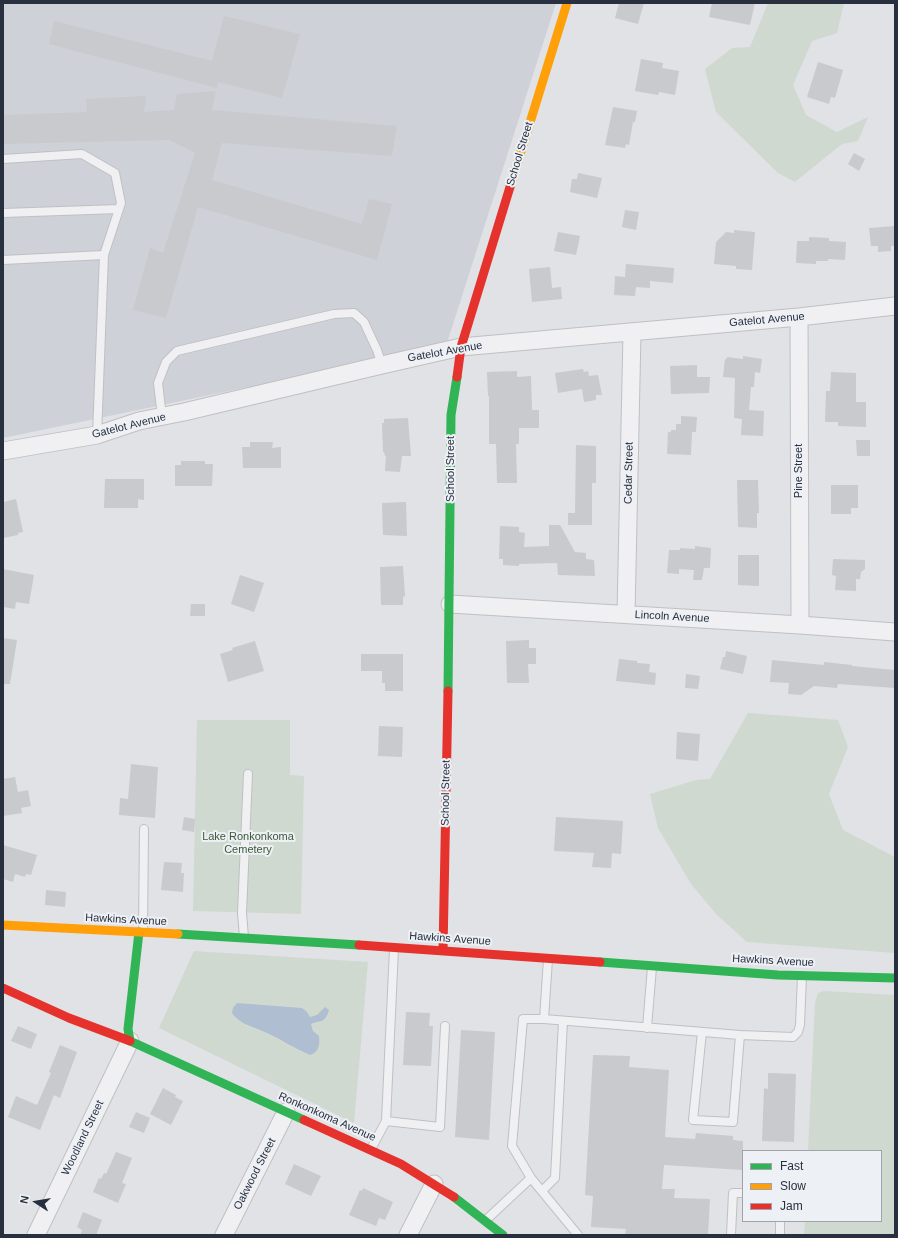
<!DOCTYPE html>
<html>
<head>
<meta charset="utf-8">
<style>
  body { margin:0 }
  #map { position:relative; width:898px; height:1238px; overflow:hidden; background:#e0e2e5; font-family:Helvetica,sans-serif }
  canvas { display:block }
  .frame { position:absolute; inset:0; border:4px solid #282f3e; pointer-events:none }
  .legend { position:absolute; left:742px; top:1150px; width:140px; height:72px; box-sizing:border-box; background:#edf0f5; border:1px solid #9ea3ac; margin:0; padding:5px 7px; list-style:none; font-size:12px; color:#282f3e }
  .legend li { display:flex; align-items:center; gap:8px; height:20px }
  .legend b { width:20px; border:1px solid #9ea3ac }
  .north { position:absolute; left:16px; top:1182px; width:40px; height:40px; -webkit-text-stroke:3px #edf0f5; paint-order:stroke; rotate:282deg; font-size:11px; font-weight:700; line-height:16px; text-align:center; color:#282f3e }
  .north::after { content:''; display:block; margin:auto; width:14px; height:18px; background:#282f3e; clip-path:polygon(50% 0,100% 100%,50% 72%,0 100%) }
</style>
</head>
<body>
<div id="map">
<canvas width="898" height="1238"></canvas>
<div class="frame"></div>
<ul class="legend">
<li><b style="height:5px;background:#30b455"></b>Fast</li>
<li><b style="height:5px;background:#ff9f0a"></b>Slow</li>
<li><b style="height:5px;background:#e5322d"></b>Jam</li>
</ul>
<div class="north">N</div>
</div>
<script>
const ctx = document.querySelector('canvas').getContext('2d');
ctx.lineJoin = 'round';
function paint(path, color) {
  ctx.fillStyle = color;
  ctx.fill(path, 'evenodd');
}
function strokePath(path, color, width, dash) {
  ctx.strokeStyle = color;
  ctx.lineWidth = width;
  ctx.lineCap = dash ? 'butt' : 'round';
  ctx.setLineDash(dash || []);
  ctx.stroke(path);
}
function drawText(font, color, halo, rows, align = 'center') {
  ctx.font = font + ' Helvetica,sans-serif';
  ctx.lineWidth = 4;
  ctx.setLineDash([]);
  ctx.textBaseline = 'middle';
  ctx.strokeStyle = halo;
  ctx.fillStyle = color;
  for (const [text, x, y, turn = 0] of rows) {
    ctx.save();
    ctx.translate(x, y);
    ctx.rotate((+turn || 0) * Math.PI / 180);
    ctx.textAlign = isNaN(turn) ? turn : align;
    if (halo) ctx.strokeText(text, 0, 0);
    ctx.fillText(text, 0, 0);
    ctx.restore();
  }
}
paint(new Path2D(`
  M3,3H556L446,346L3,438Z`), '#ced1d8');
paint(new Path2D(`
  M768,3H844L837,33L812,41L793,85L806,115L837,132L868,117L858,141L842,144L795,182L778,173L716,112L705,69L732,48L750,47Z
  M748,713L838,720L848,747L829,794L843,830L895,857V953L747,942L717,915L691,884L658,828L650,794L696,780L710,779Z
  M197,720H290V775L304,776L301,914L193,911Z
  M194,951L368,962L354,1123L159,1028ZM325,1007L318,1022L311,1024L313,1031L310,1055L296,1049L267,1033L245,1025L317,1016Z
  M824,991L895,995V1235H804L805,1221H881V1151H808L815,1003L818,993Z`), '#d0d9d0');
paint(new Path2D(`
  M237,1003L302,1008L307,1012L310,1017L317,1015L325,1007L329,1010C325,1023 322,1020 311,1024L313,1031L319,1036C320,1045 319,1052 310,1055C295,1049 282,1040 267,1033C254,1027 240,1025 232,1013L233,1008Z`), '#afbed0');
paint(new Path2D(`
  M619,3H644L638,24L615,18Z
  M712,3H755L750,25L709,17Z
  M224,16L300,34L282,98L218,82L217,88L49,44L54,21L212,61Z
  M641,59L663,63L662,68L679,71L675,95L659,92L658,95L635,91Z
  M818,62L843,70L835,98L831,97L829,104L807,97Z
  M216,91L212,110L397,126L392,156L222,143L212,180L362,224L369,199L392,204L377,260L198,207L166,318L133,310L150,248L163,253L195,153L169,140L3,144V115L87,112L86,99L146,96L144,112L174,110L177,94Z
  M613,107L637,111L635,122H633L629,145L626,144L625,148L605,145Z
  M854,153L865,159L859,171L848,164Z
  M578,173L602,178L597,198L570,192L572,179H577Z
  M625,210L639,212L636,230L622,227Z
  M895,226V246H891V251L878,252V246H871L869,228Z
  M734,230L755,232L752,270L736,269V266L714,264L716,242L726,232L734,233Z
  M558,232L580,236L576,255L554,251Z
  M809,237L829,238V241L846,242L845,260L828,259V261H816V264L796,263L797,241H809Z
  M626,264L674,268L673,283L650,281V288L636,287L635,296L614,295L615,276L625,277Z
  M550,267L552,288L561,287L562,299L532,302L529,269Z
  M743,356L762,359L760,373L755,372L754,387H751L749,410L764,411L763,436L741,435L742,419L734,418L735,378L723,377L725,359H727V357L743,359Z
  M697,365V377H710L709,393L671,394L670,366Z
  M583,369L584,372L588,371L589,376L598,375L602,395H596V400L584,402L582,389L558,393L555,373Z
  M517,371V377L531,376L532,410H539V428H519V444H516L517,483H497L496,444H489V396H488L487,372Z
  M831,372L856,373V402H866V427L838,426V422H825L826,391H830Z
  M681,416L697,417L696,432H692L691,455L667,454L668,432H671V430H676V424H681Z
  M408,418L411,456H402L400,472L385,471L386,456H385L384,452H383L382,423H384V419Z
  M856,440H870V456H857Z
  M250,442H273L272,448L281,447V468H243L242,447H250Z
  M576,445L596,446V483H592V525H568V513H575Z
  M181,461H205V464H213L212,486H175V465H181Z
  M105,479H144V500L138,499V508H104Z
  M737,480H758L759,513H757V528L738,527Z
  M831,485H858V508H851V514H831Z
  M16,499L23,532L18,533V535L3,538V502Z
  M406,502L407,536L383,535L382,503Z
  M549,525H560L575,552L586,553V559L594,560L595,576L558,575L557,563L519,564V566L503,565V559H499L500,526L519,527V532L525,533L524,547L549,546Z
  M695,546L711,548L710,568H704L702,580H693L694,570L679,569V574L667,573L669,550H680V548L695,549Z
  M738,555H759V586L738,585Z
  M833,559L865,560V569L861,572L860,579H856V591L835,590L836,576L832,575Z
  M403,566L405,596L403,597V605H381L380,567Z
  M3,569L34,575L29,604L16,602L15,609L3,607Z
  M240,575L264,583L254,612L231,604Z
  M191,604H205V616H190Z
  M3,638L17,640L10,684H3Z
  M529,640V648H536V664H528L529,683H507L506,641Z
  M255,641L264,671L228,682L220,654L233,650L232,648Z
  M726,651L747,656L743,674L720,669L723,657H725Z
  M361,654H403V691H385V683H382V671H361Z
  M619,659L637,661V663L650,664L649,672L656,673L655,685L616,681Z
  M772,660L824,665V662L852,665V666L895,670V688L838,684L837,688L814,686L801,695L788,694L789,683L770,682Z
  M686,674L700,676L698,689L685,688Z
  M379,726L403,727L402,757L378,756Z
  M677,732L700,734L698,761L676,759Z
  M131,764L158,767L155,818L119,815L120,798L128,799Z
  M15,777L18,792L28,790L31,806L21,808L22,813L3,816V779Z
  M184,817L195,819L194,832L182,830Z
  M556,817L623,821L621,854L612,853L611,868L592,867L594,853L554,851Z
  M3,845L37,855L31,875L26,874L25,877L15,874L13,882L3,879Z
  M164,862L182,863L181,873H184L183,892L161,890Z
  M46,890L66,892L65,907L45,905Z
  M406,1012L430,1013L429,1026H433L431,1066L403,1065Z
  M18,1026L37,1034L31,1049L11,1041Z
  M461,1030L495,1032L489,1140L455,1137Z
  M60,1045L77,1052L60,1098L54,1095L40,1130L8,1117L16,1096L37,1105L51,1073L49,1072Z
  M593,1055L630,1056L629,1067L669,1070L665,1137L695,1139L696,1133L733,1136V1140L743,1141V1170L664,1165L662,1189H675L674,1198L710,1199L708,1235H625L626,1229L591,1227L593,1196L585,1195Z
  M768,1073L796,1074L794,1142L762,1141L764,1088L768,1089Z
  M163,1088L176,1095L175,1097L183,1101L171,1125L150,1114Z
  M136,1112L150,1118L144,1133L129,1127Z
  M116,1152L132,1158L122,1183L126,1184L118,1203L93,1192L99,1178L101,1179L104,1173L106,1174Z
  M294,1164L321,1176L311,1196L285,1184Z
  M363,1188L393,1202L385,1220L379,1218L376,1226L349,1215L360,1190L362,1191Z
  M83,1212L102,1220L96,1235H80L82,1230L77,1227Z`), '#c8cacd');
const lane = new Path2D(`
  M3,159L82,154L115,173L121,203L104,255L97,435
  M3,213L119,209
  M3,260L104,255
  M162,417L158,383L166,362L177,351L334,314L354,313L364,322L377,350L382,365
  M143,932L144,829
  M244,937L242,913L248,774
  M548,959L544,1019L740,1035L733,1122L693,1120L702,1032
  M544,1019H523L512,1146L531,1178L578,1235
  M647,1028L652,967
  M740,1035L793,1037L798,1032L800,1025L802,976
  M386,1121L440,1127L445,1026
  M371,1149L386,1121L394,949
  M542,1191L555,1178L563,1021
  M486,1220L531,1178
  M731,1235L733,1193H743
  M780,1235V1221`);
const street = new Path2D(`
  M799,317L800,625
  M3,451L97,435L139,421L184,412L382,365L461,347L799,317L895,306
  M450,604L800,625L895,632
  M626,614L632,333
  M36,1235L130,1041
  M224,1235L286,1112
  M408,1235L434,1184`);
strokePath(lane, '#bec0c3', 10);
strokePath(street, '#bec0c3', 19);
strokePath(lane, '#f0f0f2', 8);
strokePath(street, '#f0f0f2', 17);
strokePath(new Path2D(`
  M448,691L451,415L457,377
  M139,932L128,1029L130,1041L304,1120
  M178,934L359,945
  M600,962L778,975L895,978
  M454,1197L503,1235`), '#30b455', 9);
strokePath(new Path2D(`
  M510,187L567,3
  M3,925L178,934`), '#ff9f0a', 9);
strokePath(new Path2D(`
  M457,377L461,347L510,187
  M359,945L600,962
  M443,951L448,691
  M3,988L69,1018L130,1041
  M304,1120L401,1164L454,1197`), '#e5322d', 9);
drawText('11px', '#282f3e', '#edf0f5', [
  ["School Street",520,154,-73],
  ["Gatelot Avenue",767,320,-5],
  ["Gatelot Avenue",445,352,-10],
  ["Gatelot Avenue",129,426,-14],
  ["School Street",451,469,-90],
  ["Pine Street",799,471,-90],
  ["Cedar Street",629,473,-89],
  ["Lincoln Avenue",672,617,3],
  ["School Street",446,793,-89],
  ["Hawkins Avenue",126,920,3],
  ["Hawkins Avenue",450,939,4],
  ["Hawkins Avenue",773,961,3],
  ["Ronkonkoma Avenue",327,1117,24],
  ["Woodland Street",83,1138,-64],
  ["Oakwood Street",255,1174,-63]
]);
drawText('11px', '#3b5935', '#edf0f5', [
  ["Lake Ronkonkoma",248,837],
  ["Cemetery",248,850]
]);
</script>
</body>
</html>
